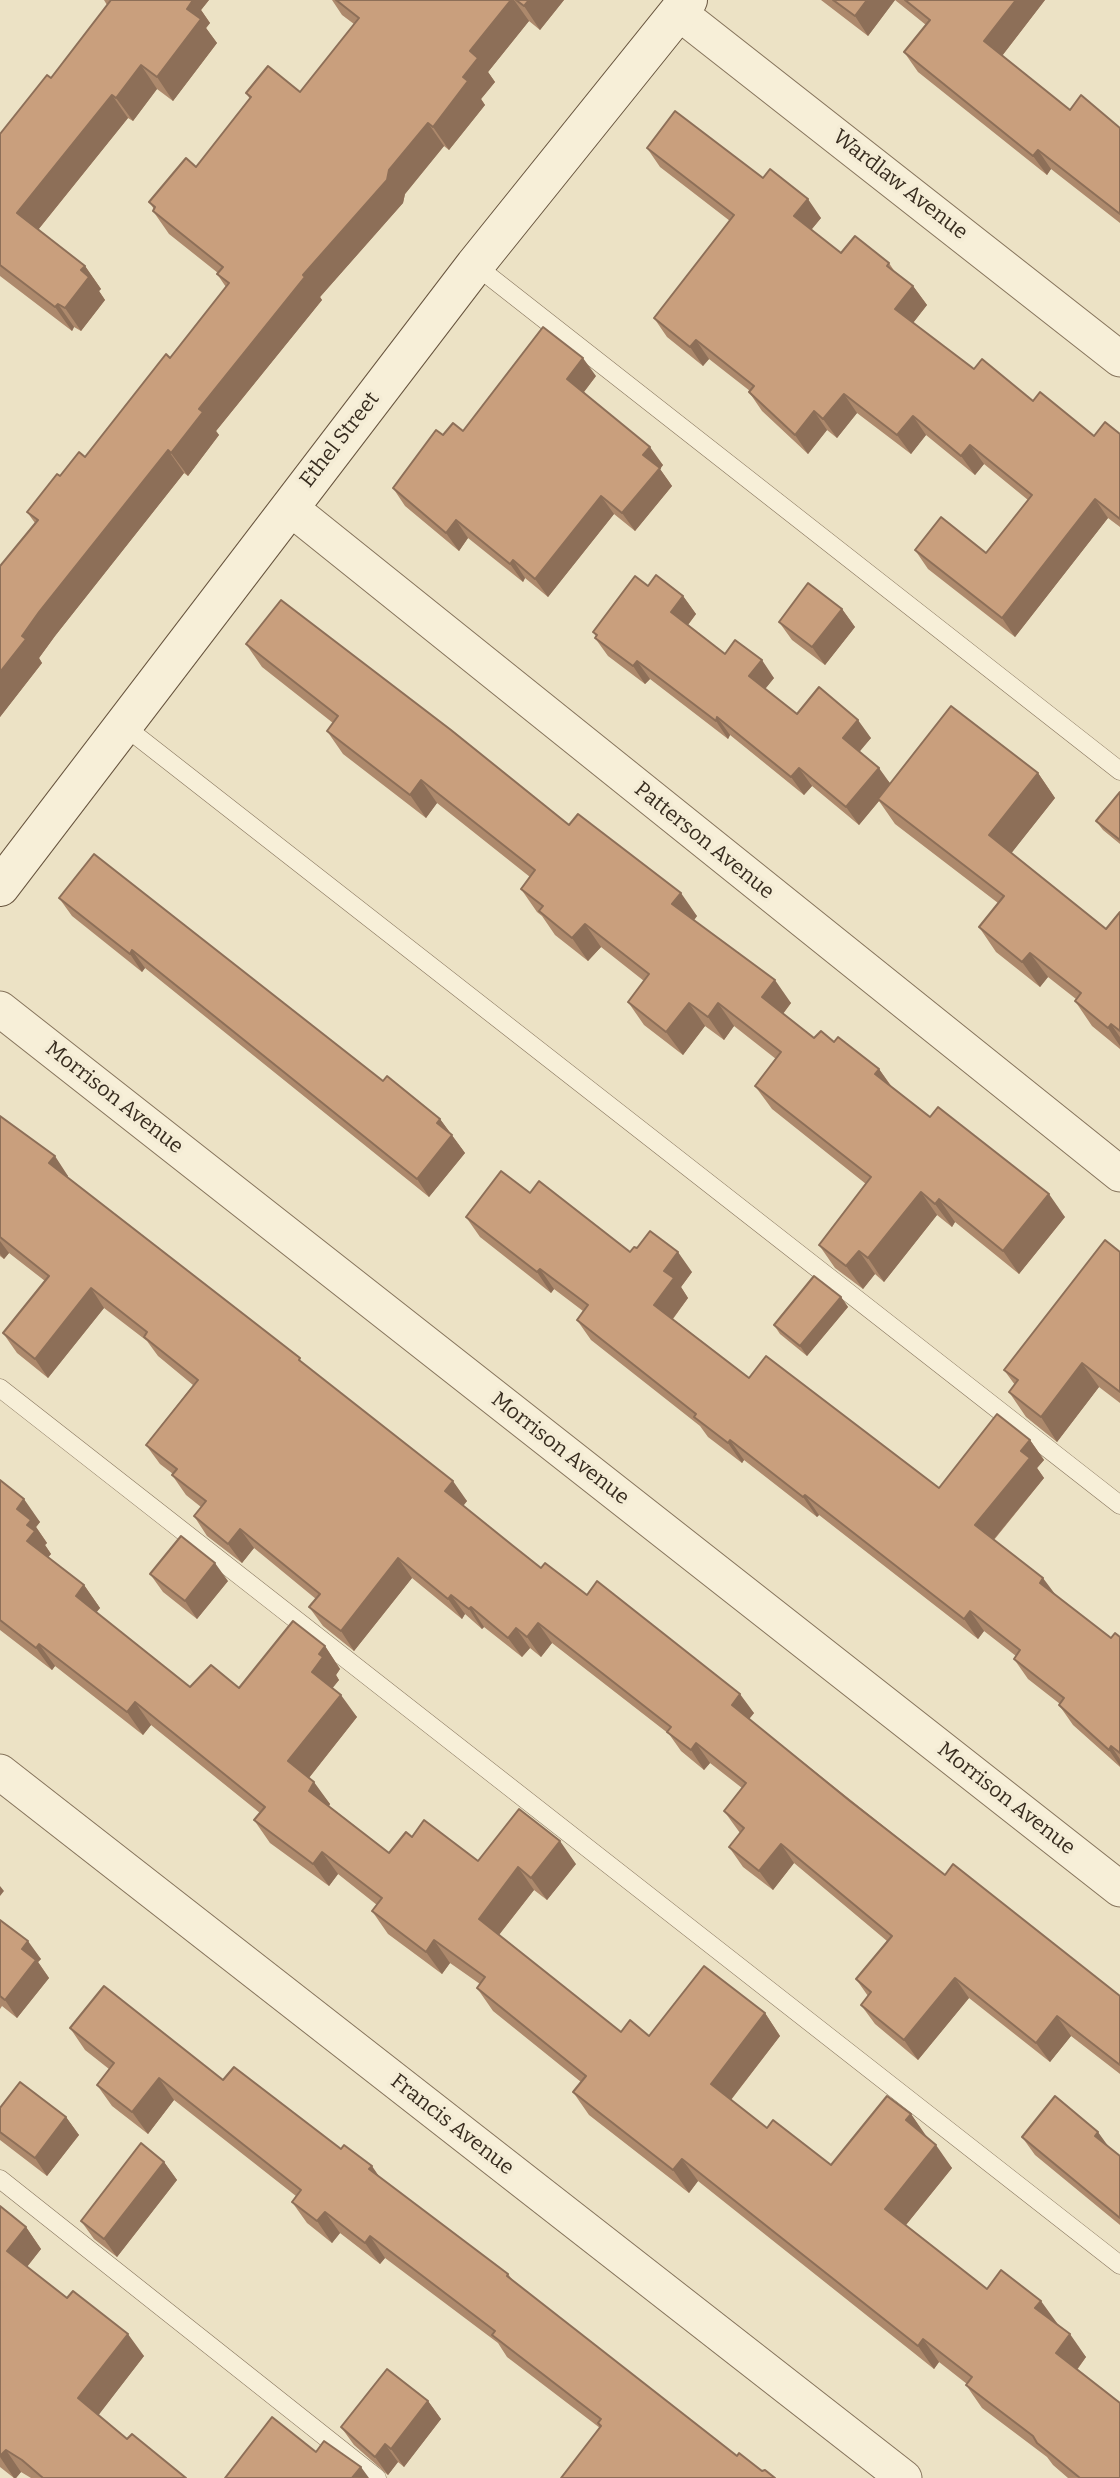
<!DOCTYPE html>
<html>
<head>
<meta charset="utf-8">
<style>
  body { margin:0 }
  canvas { display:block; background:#ece2c5 }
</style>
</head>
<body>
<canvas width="1120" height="2478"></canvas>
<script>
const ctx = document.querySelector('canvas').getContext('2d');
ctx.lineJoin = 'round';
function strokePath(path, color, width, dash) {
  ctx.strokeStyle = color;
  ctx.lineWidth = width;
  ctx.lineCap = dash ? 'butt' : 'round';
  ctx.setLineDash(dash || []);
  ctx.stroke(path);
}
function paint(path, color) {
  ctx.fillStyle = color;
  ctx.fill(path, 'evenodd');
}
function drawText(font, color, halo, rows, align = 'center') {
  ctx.font = font + ' Bitter,serif';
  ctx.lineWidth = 7;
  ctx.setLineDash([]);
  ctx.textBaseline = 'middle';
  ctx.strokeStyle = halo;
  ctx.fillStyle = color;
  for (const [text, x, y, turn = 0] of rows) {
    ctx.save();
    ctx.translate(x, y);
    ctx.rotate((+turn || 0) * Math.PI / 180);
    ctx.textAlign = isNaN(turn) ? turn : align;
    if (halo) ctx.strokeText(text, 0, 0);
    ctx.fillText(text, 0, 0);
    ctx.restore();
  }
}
const lane = new Path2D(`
  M475,265L1120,771
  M124,726L1120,1505
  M0,1388L1120,2265
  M0,2179L377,2478`);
const street = new Path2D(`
  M678,12L1120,359
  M289,507L1120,1174
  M0,1009L1120,1889
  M0,1772L904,2478`);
const secondary = new Path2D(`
  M0,887L475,265L688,0`);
strokePath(lane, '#86745c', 19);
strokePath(street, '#86745c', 37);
strokePath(secondary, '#68553f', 40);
strokePath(lane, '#f7efd8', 18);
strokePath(street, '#f7efd8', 35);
strokePath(secondary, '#f7efd8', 38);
paint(new Path2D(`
  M104,0H209L201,10L210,23L206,28L217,43L173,101L157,89L133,121L128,118L38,230L85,266L101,289L99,291L105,300L81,331L74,327L72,331L0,276V134L51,78L107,5Z
  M332,0H564L540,30L529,21L488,72L495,82L481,99L485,105L449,150L444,146L405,194L403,203L320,297L322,300L216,431L219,435L188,476L184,473L55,636L39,658L42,663L0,717V566L35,523L27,512L60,476L85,457L170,358L226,287L217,274L218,273L169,234L153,211L154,209L149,202L196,167L250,99L246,93L300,92L354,24L342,15Z
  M821,0H1045L1002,56L1070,110L1120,128V223L1051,169L1047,175L918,72L904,52L926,25L895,0L868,36Z
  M647,148L763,178L821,218L811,230L841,253L889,263L895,272L913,286L927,305L913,323L974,369L1033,401L1094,436L1120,434V527L1108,518L1015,637L928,569L915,550L986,553L1028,500L984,464L975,475L926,435L911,454L857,413L837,438L827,430L808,454L762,411L749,392L750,391L709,359L703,366L667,337L654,318L730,221L660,167Z
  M596,376L584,392L663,465L660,469L672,486L635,531L614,514L548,597L525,578L523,582L468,538L459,551L405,506L393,488L443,435L463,431Z
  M648,586L683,596L696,614L688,625L725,654L774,678L765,689L797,714L871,738L859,751L890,783L1038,773L1055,798L1011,853L1106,929L1120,912V1049L1092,1026L1075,1001L1076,999L1048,977L1040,987L996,952L979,927L998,903L895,824L879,801L859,825L812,786L804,795L730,735L728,739L650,679L645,684L608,656L595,638L596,636L593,632Z
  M842,609L855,627L825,665L792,640L779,622Z
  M246,644L569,825L697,916L694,920L791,1003L783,1014L814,1038L834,1042L879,1069L892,1087L930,1117L1065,1217L1019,1274L955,1222L952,1227L937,1215L884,1282L875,1274L863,1289L835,1268L819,1245L866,1184L772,1109L755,1086L776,1059L734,1026L724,1040L705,1026L683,1055L644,1025L628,1002L644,981L601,947L588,961L555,935L542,916L537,912L521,889L530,877L437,803L426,818L343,754L327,731L333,723L262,667Z
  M1120,792V844L1103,830L1096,821Z
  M59,898L383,1081L440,1119L465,1153L429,1197L145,968L142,972L72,916Z
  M0,1116L68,1176L67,1177L306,1366L467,1501L463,1506L512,1545L541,1568L587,1595L754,1713L749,1719L945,1875L1120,1996V2074L1071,2036L1050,2062L969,1998L918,2060L875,2024L861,2005L868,1996L856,1979L887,1941L794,1863L773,1890L743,1867L729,1847L740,1833L724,1811L742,1788L710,1763L704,1770L681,1751L669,1734L552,1643L541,1657L530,1648L522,1657L484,1627L482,1629L465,1614L462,1619L412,1578L354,1651L323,1626L309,1607L316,1599L254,1548L242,1563L207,1536L194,1516L201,1507L186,1495L172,1475L173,1474L160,1464L146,1445L193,1385L158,1356L147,1341L104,1308L48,1378L17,1353L3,1333L45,1281L9,1253L4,1259L0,1256Z
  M530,1193L630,1252L692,1272L681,1287L688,1298L673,1319L749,1378L939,1488L1030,1440L1044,1460L1037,1468L1044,1478L994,1540L1055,1595L1111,1638L1120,1637V1767L1073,1725L1059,1705L1060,1704L1028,1679L1014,1659L1016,1656L984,1631L978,1639L819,1515L817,1517L744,1460L742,1463L708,1437L700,1426L591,1340L577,1320L583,1311L554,1289L551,1293L480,1237L466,1217Z
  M1120,1252V1403L1099,1387L1057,1442L1026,1417L1009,1392L1015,1385L1004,1370Z
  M841,1297L848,1307L807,1356L780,1334L774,1325Z
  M0,1480L40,1522L36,1527L47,1543L45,1545L51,1554L48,1557L84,1585L100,1608L96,1612L190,1687L239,1688L325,1646L340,1669L336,1675L339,1680L332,1688L357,1717L309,1778L330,1804L329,1806L389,1853L412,1837L478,1861L576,1864L547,1900L534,1890L499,1935L621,2032L649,2036L765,2013L780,2036L731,2100L767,2128L831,2165L911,2114L926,2137L952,2168L906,2225L987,2289L1057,2323L1086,2357L1077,2370L1120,2478H1068L1053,2465L1047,2457L982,2408L966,2385L967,2384L939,2362L934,2369L698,2181L689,2193L589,2115L573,2092L581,2082L493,2011L477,1988L480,1984L450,1963L442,1974L388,1934L372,1911L377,1905L338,1874L329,1886L270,1843L254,1820L260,1813L151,1725L143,1735L55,1666L52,1670L0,1630Z
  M150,1574L228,1581L197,1619L163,1592Z
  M0,1920L41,1959L38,1962L49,1978L17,2018L2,2006L0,2009Z
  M70,2028L223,2080L341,2149L508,2274L514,2282L737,2456L775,2478L600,2428L507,2357L498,2343L385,2258L380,2264L340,2233L332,2243L307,2223L292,2202L296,2196L174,2100L148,2134L112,2106L97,2085L109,2069L85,2050Z
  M0,2108L66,2117L79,2135L47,2176L0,2140Z
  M1022,2137L1110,2148L1120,2156V2225L1035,2155Z
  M164,2162L177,2180L117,2257L94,2239L81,2221Z
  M0,2206L26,2227L41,2249L27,2267L144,2356L98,2415L127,2439L186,2478H31L21,2472L16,2478H14L0,2467Z
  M428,2401L441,2419L404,2467L398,2462L388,2475L354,2445L341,2427Z`), '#ad896c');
paint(new Path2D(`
  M189,0H209L201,10L210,23L206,28L217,43L173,101L157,77L187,9Z
  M511,0H514L529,21L488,72L495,82L481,99L485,105L449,150L433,127L463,77L470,51Z
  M529,0H564L540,30L524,6Z
  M867,0H895L868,36L855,16Z
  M1016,0H1045L998,61L984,41Z
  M141,65L157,89L133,121L116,98Z
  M112,95L128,118L33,236L17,213Z
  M428,123L444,146L405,194L403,203L320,297L322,300L216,431L219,435L188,476L171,453L199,409L303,275Z
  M1038,150L1051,169L1047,175L1033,156Z
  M808,199L821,218L807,235L794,216Z
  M85,266L101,289L99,291L105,300L81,331L65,308L81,270Z
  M913,286L927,305L909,328L895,309Z
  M58,304L74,327L72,331L55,307Z
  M696,340L709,359L703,366L690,347Z
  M583,358L596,376L580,397L567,379Z
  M844,394L857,413L837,438L823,419Z
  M814,411L827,430L808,454L795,435Z
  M913,416L926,435L911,454L897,435Z
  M970,445L984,464L975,475L961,456Z
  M650,447L663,465L660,469L672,486L635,531L622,513L643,455Z
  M168,450L184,473L55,636L39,658L42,663L0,717V672L22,636L39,612Z
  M601,496L614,514L548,597L535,579Z
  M1095,499L1108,518L1015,637L1002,618Z
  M456,520L468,538L459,551L446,533Z
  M513,560L525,578L523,582L510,564Z
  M683,596L696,614L684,630L671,612Z
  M842,609L855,627L825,665L812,647Z
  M762,660L774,678L761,694L749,676Z
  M637,661L650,679L645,684L633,666Z
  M717,717L730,735L728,739L716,721Z
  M858,720L871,738L856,756L843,738Z
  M799,768L812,786L804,795L791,777Z
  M879,768L892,786L878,799L879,801L859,825L846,807Z
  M1038,773L1055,798L1006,860L989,835Z
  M421,780L437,803L426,818L410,795Z
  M681,893L697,916L688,928L672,904Z
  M585,924L601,947L588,961L572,938Z
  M132,950L145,968L142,972L130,954Z
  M1030,953L1048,977L1040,987L1022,962Z
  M775,980L791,1003L778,1020L762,997Z
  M689,1003L705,1026L683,1055L666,1032Z
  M718,1003L734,1026L724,1040L708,1017Z
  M1111,1024L1120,1037V1046L1108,1028Z
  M879,1069L895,1092L875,1074Z
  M440,1119L465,1153L429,1197L417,1179L437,1123Z
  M55,1156L68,1176L63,1183L49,1163Z
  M921,1192L937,1215L884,1282L868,1258Z
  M1049,1194L1065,1217L1019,1274L1003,1251Z
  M939,1199L955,1222L952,1227L935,1204Z
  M0,1241L9,1253L4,1259L0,1254Z
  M859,1251L875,1274L863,1289L846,1266Z
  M678,1252L692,1272L681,1287L688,1298L668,1325L654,1305L664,1271Z
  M540,1269L554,1289L551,1293L537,1272Z
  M91,1288L104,1308L48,1378L35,1359Z
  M841,1297L848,1307L807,1356L800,1346Z
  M1082,1363L1099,1387L1057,1442L1041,1417Z
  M730,1440L744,1460L742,1463L728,1443Z
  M1030,1440L1044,1460L1037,1468L1044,1478L989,1545L975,1525L1021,1451Z
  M453,1481L467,1501L459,1511L445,1491Z
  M805,1495L819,1515L817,1517L803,1497Z
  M24,1499L40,1522L36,1527L47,1543L45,1545L51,1554L43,1563L27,1541L17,1509Z
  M240,1529L254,1548L242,1563L228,1544Z
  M398,1558L412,1578L354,1651L341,1631Z
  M215,1563L228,1581L197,1619L185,1601Z
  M1043,1578L1058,1598L1040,1583Z
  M84,1585L100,1608L92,1618L76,1596Z
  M451,1595L465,1614L462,1619L448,1599Z
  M471,1607L484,1627L482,1629L469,1609Z
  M970,1611L984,1631L978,1639L964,1619Z
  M538,1623L552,1643L541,1657L527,1637Z
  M516,1628L530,1648L522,1657L508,1638Z
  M39,1644L55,1666L52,1670L36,1648Z
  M325,1646L340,1669L336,1675L339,1680L327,1695L312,1672L319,1654Z
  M740,1694L754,1713L745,1724L732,1705Z
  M341,1695L357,1717L304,1784L288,1761Z
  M135,1702L151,1725L143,1735L127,1712Z
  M696,1743L710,1763L704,1770L691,1750Z
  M1111,1746L1120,1759V1766L1109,1750Z
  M314,1782L330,1804L325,1813L309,1791Z
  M560,1841L576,1864L547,1900L531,1878Z
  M781,1844L794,1863L773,1890L759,1871Z
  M322,1852L338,1874L329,1886L313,1864Z
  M518,1867L534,1890L494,1941L479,1919Z
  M0,1886L4,1891L0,1896Z
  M434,1940L450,1963L442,1974L426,1952Z
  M28,1941L41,1959L38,1962L49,1978L17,2018L5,2000L22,1949Z
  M955,1978L969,1998L918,2060L904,2040Z
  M765,2013L780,2036L726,2106L711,2084Z
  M1057,2016L1071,2036L1050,2062L1036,2043Z
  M159,2078L174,2100L148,2134L132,2112Z
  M911,2114L927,2137L922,2143L906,2120Z
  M66,2117L79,2135L47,2176L35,2158Z
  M1098,2132L1111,2150L1095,2136Z
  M936,2145L952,2168L901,2231L885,2209Z
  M682,2159L698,2181L689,2193L673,2170Z
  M164,2162L177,2180L117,2257L104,2239Z
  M372,2166L387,2188L369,2169Z
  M325,2212L340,2233L332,2243L317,2221Z
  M26,2227L41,2249L22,2273L7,2251Z
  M370,2236L385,2258L380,2264L365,2243Z
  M1041,2301L1057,2323L1051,2330L1035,2308Z
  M128,2334L144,2356L94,2421L78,2398Z
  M1070,2334L1086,2357L1072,2376L1056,2353Z
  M923,2339L939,2362L934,2369L918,2346Z
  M428,2401L441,2419L404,2467L391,2449Z
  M385,2444L398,2462L388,2475L375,2457Z
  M6,2450L21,2472L16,2478H14L0,2457Z
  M361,2467L369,2478H352Z`), '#8d6f58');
const building = new Path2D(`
  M111,0H193L187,9L201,19L157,77L141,65L116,98L112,95L17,213L85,266L81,270L89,277L65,308L58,304L55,307L0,265V134L47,75L51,78Z
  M336,0H511L470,51L478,58L463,77L468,81L433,127L428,123L389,170L387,180L303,275L305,277L199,409L203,412L171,453L168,450L39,612L22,636L26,639L0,672V566L38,520L27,512L57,474L60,476L79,452L85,457L166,354L170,358L229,283L217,274L223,267L153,211L155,207L149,202L186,158L196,167L251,97L246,93L268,66L300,92L359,18Z
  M516,0H529L524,6Z
  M833,0H867L855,16Z
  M905,0H1016L984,41L1070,110L1081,95L1120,128V214L1038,150L1033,156L904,52L930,20Z
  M675,111L763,178L770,169L808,199L794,216L841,253L855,236L889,263L887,266L913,286L895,309L974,369L982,359L1033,401L1040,392L1094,436L1105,422L1120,434V519L1095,499L1002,618L915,550L941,517L986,553L1032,495L970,445L961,456L913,416L897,435L844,394L823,419L814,411L795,435L749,392L754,386L696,340L690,347L654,318L734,215L647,148Z
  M543,327L583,358L567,379L650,447L643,455L660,468L622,513L601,496L535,579L513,560L510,564L456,520L446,533L393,488L436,430L443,435L453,423L463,431Z
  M656,575L683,596L671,612L725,654L735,640L762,660L749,676L797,714L819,687L858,720L843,738L879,768L846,807L799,768L791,777L717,717L716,721L637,661L633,666L595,638L597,635L593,632L635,576L648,586Z
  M808,583L842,609L812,647L779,622Z
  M281,600L451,730L569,825L578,814L681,893L672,904L775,980L762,997L814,1038L821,1031L834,1042L838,1037L879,1069L875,1074L930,1117L938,1107L1049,1194L1003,1251L939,1199L935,1204L921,1192L868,1258L859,1251L846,1266L819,1245L871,1177L755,1086L781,1052L718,1003L708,1017L689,1003L666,1032L628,1002L649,974L585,924L572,938L539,911L543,906L521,889L535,870L421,780L410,795L327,731L338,716L246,644Z
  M951,706L1038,773L989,835L1106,929L1120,912V1031L1111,1024L1108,1028L1075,1001L1081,993L1030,953L1022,962L979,927L1004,896L878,799Z
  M1120,792V840L1096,821Z
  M94,854L383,1081L387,1076L440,1119L437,1123L452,1135L417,1179L132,950L130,954L59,898Z
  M0,1116L55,1156L49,1163L300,1358L299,1360L453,1481L445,1491L512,1545L541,1568L545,1563L587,1595L597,1581L740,1694L732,1705L850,1801L945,1875L953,1864L1120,1996V2065L1057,2016L1036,2043L955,1978L904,2040L861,2005L871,1992L856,1979L892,1936L781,1844L759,1871L729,1847L744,1828L724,1811L746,1783L696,1743L691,1750L667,1732L671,1727L538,1623L527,1637L516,1628L508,1638L471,1607L469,1609L451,1595L448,1599L398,1558L341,1631L309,1607L320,1594L240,1529L228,1544L194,1516L206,1501L172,1475L177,1469L146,1445L198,1380L144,1337L147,1332L91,1288L35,1359L3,1333L49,1276L0,1237Z
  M501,1171L530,1193L539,1181L630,1252L634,1247L637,1248L650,1231L678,1252L664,1271L674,1278L654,1305L749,1378L766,1356L939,1488L997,1414L1030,1440L1021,1451L1030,1458L975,1525L1043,1578L1040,1583L1111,1638L1115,1633L1120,1637V1753L1111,1746L1109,1750L1059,1705L1064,1698L1014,1659L1020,1650L970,1611L964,1619L805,1495L803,1497L730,1440L728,1443L694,1417L696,1414L577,1320L588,1305L540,1269L537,1272L466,1217Z
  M1105,1240L1120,1252V1392L1082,1363L1041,1417L1009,1392L1018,1380L1004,1370Z
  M814,1276L841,1297L800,1346L774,1325Z
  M0,1480L24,1499L17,1509L31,1520L27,1525L35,1531L27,1541L84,1585L76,1596L190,1687L211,1665L239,1688L293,1621L325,1646L319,1654L323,1657L312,1672L341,1695L288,1761L314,1782L309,1791L389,1853L406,1832L412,1837L424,1820L478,1861L519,1809L560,1841L531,1878L518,1867L479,1919L621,2032L630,2020L649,2036L704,1966L765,2013L711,2084L767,2128L773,2120L831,2165L887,2096L911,2114L906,2120L936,2145L885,2209L987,2289L1001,2270L1041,2301L1035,2308L1070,2334L1056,2353L1120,2403V2478H1080L1037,2443L1033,2436L966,2385L972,2377L923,2339L918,2346L682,2159L673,2170L573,2092L586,2076L477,1988L485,1977L434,1940L426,1952L372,1911L382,1898L322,1852L313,1864L254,1820L265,1807L135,1702L127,1712L39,1644L36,1648L0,1620Z
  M181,1536L215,1563L185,1601L150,1574Z
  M0,1920L28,1941L22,1949L36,1960L5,2000L0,1996Z
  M104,1986L223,2080L234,2067L341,2149L344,2145L372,2166L369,2169L508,2274L507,2276L737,2456L739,2453L762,2471L765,2470L775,2478H561L601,2426L598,2423L601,2419L492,2335L495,2331L370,2236L365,2243L325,2212L317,2221L292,2202L301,2190L159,2078L132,2112L97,2085L114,2063L70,2028Z
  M20,2082L66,2117L35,2158L0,2132V2108Z
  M1055,2096L1098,2132L1095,2136L1120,2156V2218L1022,2137Z
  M141,2143L164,2162L104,2239L81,2221Z
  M0,2206L26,2227L7,2251L67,2298L73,2291L128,2334L78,2398L127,2439L132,2434L186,2478H43L22,2460L6,2450L0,2456Z
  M387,2369L428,2401L391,2449L385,2444L375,2457L341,2427Z
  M272,2417L316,2452L324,2441L361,2467L352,2478H225Z`);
paint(building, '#c99f7d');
strokePath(building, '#8d6f58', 2);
drawText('21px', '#372c1f', '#f4ecd5', [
  ["Wardlaw Avenue",900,185,38],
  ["Ethel Street",340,440,-52],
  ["Patterson Avenue",704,841,39],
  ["Morrison Avenue",114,1098,38],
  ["Morrison Avenue",560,1449,38],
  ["Morrison Avenue",1006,1799,38],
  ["Francis Avenue",452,2125,38]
]);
</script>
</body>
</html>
